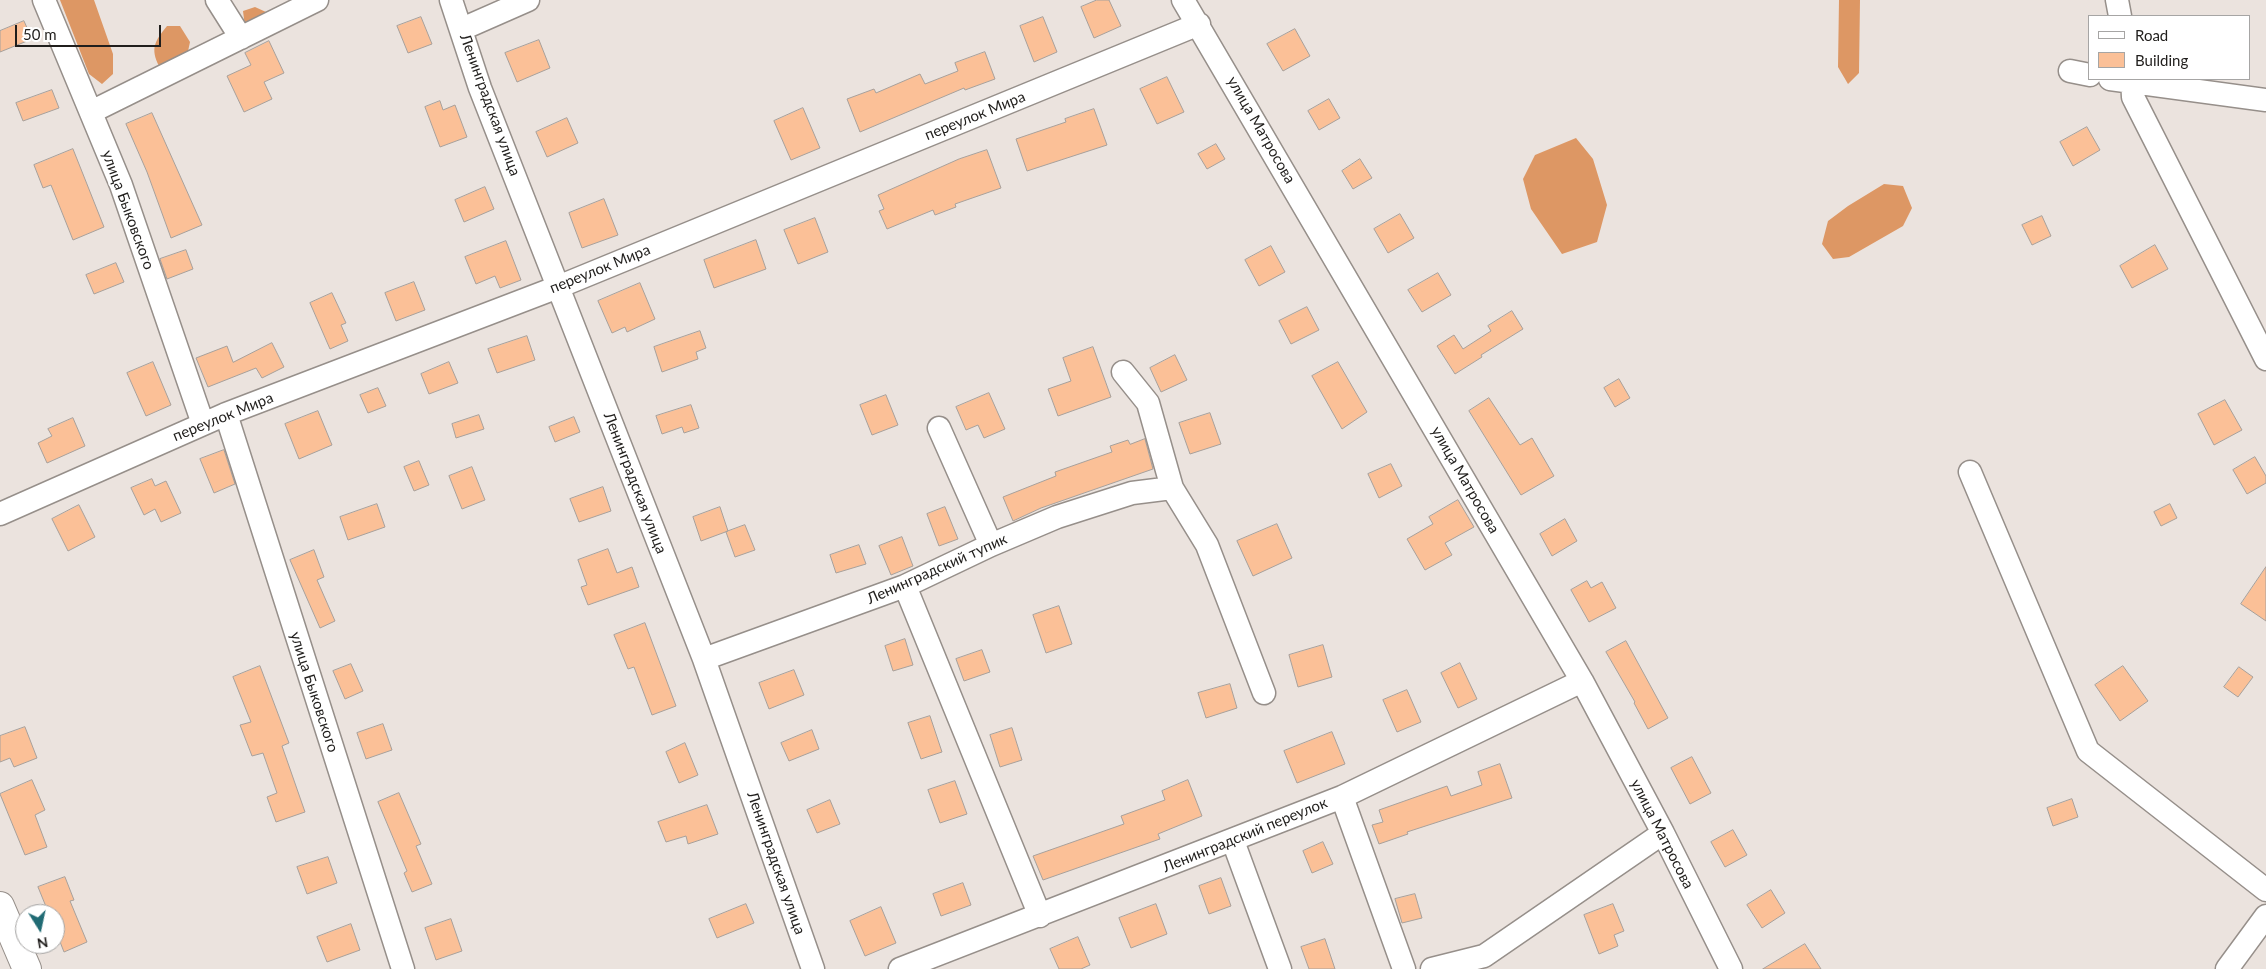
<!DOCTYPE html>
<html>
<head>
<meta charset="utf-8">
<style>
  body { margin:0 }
  #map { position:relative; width:2266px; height:969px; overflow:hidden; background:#ebe3de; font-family:Lato,sans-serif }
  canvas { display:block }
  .legend { position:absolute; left:2088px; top:15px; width:162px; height:65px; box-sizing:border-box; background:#fff; border:1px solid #a6a5a4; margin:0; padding:6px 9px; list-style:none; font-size:15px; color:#201e1c }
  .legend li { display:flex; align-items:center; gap:10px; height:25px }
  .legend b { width:25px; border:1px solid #a6a5a4 }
  .north { position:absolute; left:15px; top:904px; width:50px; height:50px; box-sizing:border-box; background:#fff; border:1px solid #a6a5a4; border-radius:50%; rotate:170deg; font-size:14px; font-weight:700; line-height:20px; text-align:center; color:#201e1c }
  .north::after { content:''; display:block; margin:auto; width:18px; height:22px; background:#216b74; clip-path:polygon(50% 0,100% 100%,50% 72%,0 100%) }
  .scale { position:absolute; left:15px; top:25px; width:146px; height:22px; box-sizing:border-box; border:2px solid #201e1c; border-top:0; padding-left:6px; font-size:15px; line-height:18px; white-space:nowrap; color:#201e1c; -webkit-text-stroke:4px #fff; paint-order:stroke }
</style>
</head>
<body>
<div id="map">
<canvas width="2266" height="969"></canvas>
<ul class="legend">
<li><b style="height:6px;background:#fff"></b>Road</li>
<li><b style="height:14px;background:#fbc097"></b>Building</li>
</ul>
<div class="north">N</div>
<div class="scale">50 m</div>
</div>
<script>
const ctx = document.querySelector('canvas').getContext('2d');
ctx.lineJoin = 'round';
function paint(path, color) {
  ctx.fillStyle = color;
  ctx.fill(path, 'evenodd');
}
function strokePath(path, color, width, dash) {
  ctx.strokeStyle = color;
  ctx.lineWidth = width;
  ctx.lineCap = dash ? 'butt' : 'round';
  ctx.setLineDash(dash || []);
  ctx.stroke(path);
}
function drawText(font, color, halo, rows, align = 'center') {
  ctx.font = font + ' Lato,sans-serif';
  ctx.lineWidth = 4;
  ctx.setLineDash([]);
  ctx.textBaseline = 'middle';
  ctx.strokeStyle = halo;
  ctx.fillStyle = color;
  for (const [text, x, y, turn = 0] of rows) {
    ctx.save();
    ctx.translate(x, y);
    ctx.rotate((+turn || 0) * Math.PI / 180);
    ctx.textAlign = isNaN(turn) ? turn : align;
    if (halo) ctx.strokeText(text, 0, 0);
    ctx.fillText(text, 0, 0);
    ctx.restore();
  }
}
paint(new Path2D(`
  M60,0H94L113,54V74L102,84L89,74Z
  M1839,0H1860L1859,73L1848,84L1838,67Z
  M255,7L266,12L261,20L245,27L243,11Z
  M167,26H180L190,42L187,56L159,66C150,48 155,41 167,26Z
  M1576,138L1593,159L1607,205L1597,242L1562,254L1531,209L1523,179L1535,155Z
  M1884,184L1903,186L1912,208L1903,226L1849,257L1833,259L1822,244L1828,221L1848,206Z`), '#dd9764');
const building = new Path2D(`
  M1097,0H1109L1121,26L1094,38L1081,7Z
  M421,17L432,44L408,53L397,26Z
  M1043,17L1057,52L1034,62L1020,26Z
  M24,21L32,39L0,52V31Z
  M1295,29L1310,56L1283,71L1267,44Z
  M539,40L550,68L517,82L505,53Z
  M269,41L284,73L264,82L272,99L244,112L227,76L251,65L245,53Z
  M985,52L995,79L965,90L964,88L860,132L847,99L874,89L876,93L920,74L925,84L958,71L955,63Z
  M1167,77L1184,112L1157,124L1140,89Z
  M52,90L59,108L23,121L16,103Z
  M1329,99L1340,118L1319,130L1308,111Z
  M440,101L443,110L455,105L467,137L440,147L425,107Z
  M803,108L820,148L791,160L774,121Z
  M1094,109L1107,145L1027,171L1016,139L1066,122L1065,119Z
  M152,113L202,225L171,238L147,172L126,124Z
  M567,118L578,143L547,157L536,132Z
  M2087,127L2100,150L2073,166L2060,142Z
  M1216,144L1225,159L1207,169L1198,154Z
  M73,149L104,227L73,240L51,185L43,188L34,165Z
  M987,150L1001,188L955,204L956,207L935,215L933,210L887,229L879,211L884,209L878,195L959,159Z
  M1360,159L1372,178L1353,189L1342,171Z
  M485,187L494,209L464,222L455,200Z
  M604,199L618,235L582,248L569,213Z
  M1400,214L1414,238L1388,253L1374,229Z
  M2042,216L2051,236L2032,245L2022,225Z
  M815,218L828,252L798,264L784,230Z
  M756,240L766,269L714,288L704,260Z
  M506,241L521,280L500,288L495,276L476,284L465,257Z
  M2155,245L2168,269L2132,288L2120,266Z
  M1271,246L1285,272L1259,286L1245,260Z
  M186,250L193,269L167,279L160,259Z
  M116,263L124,282L94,294L86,275Z
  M1438,273L1451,295L1422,312L1408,290Z
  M414,282L425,310L396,321L385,293Z
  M640,283L655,319L627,332L625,327L612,333L598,301Z
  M332,293L346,323L341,325L348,341L330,349L310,303Z
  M1307,307L1319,330L1291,344L1279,321Z
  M1512,311L1523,329L1481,355L1482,357L1455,374L1437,346L1454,335L1463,349L1491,331L1488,326Z
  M700,331L706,348L696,352L698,359L662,372L654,347Z
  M527,336L535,360L497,373L488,349Z
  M272,343L284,367L262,378L256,368L208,387L196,358L227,346L233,362Z
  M1093,347L1111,397L1058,416L1048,389L1071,381L1063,358Z
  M1175,355L1187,380L1161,392L1150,368Z
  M153,362L171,405L146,416L127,373Z
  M449,362L458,383L429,394L421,374Z
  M1338,362L1367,412L1342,429L1312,376Z
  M1619,379L1630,398L1615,407L1604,388Z
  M378,388L386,406L368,413L360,395Z
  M989,393L1005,429L984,438L978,425L966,430L956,407Z
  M886,395L898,425L872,435L860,405Z
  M1489,398L1520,445L1532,438L1554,476L1521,495L1469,411Z
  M2225,400L2242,430L2214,445L2198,414Z
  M691,405L699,428L684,433L682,427L662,434L656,416Z
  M318,411L332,445L299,459L285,424Z
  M1210,413L1221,444L1190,454L1179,423Z
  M479,415L484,429L456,438L452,424Z
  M574,417L580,432L555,442L549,427Z
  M73,418L85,446L47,463L38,443L52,436L48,429Z
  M1145,439L1153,469L1041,508L1013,521L1003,497L1056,476L1055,472L1112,452L1110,446L1128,440L1130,444Z
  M224,450L235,484L214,493L200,459Z
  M2255,457L2266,476V483L2247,494L2233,470Z
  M419,461L429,485L414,491L404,467Z
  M1391,464L1402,486L1379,498L1368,474Z
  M472,467L485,500L462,509L449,476Z
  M152,479L155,486L166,481L181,513L161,522L155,509L144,515L131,488Z
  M603,487L611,511L579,522L570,499Z
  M1458,500L1474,527L1445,543L1452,555L1425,570L1407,539L1433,524L1429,517Z
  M377,504L385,527L348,540L340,517Z
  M2170,504L2177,518L2161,526L2154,512Z
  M79,505L95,537L68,551L52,519Z
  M720,507L728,531L701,541L693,517Z
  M945,507L958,539L939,546L927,514Z
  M1565,519L1577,541L1552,556L1540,534Z
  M1277,524L1292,558L1253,576L1237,541Z
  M745,525L755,550L735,557L726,532Z
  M902,537L913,566L891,575L879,546Z
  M859,545L866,564L836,573L830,555Z
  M608,549L617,573L632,567L639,587L588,605L581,587L587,585L578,560Z
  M314,550L324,577L317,580L335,621L320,628L290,560Z
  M2266,567V621L2241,604Z
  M1587,581L1591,588L1602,582L1616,608L1589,622L1571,590Z
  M1059,606L1072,644L1046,653L1033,615Z
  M645,623L676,706L652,715L634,667L628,669L614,635Z
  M905,639L913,665L893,671L885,646Z
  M1626,641L1668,718L1648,729L1634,703L1635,702L1606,652Z
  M1323,645L1332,677L1298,687L1289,655Z
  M982,650L990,672L964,681L956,659Z
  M1460,663L1477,699L1458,708L1441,673Z
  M351,664L363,691L345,699L333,671Z
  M260,666L289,743L282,746L305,812L276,822L267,797L277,793L263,753L252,756L240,725L251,722L233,677Z
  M2123,666L2148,701L2120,721L2095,685Z
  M2239,667L2253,677L2238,697L2224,687Z
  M794,670L804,695L769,709L759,683Z
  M1230,684L1237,708L1206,718L1198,693Z
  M1407,690L1421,722L1397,732L1383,700Z
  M930,716L942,752L921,759L908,723Z
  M383,724L392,750L366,759L357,733Z
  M25,727L37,758L14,767L10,758L0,762V736Z
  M1012,728L1022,760L1000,767L990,735Z
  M812,730L819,749L789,761L781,743Z
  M1332,732L1345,764L1297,783L1284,751Z
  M685,743L698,775L679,783L666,752Z
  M1692,757L1711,793L1690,804L1671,768Z
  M1500,764L1512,798L1407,832L1408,834L1379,844L1372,825L1383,822L1379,810L1447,786L1451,796L1482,785L1478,772Z
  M32,780L45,810L35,815L47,847L25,855L0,794Z
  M1188,780L1202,816L1158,834L1160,839L1043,880L1033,856L1124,824L1121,816L1165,800L1162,791Z
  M955,781L967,814L940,823L928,790Z
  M399,793L421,844L416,846L432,884L412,892L404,873L407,871L378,802Z
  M2072,799L2078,817L2053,826L2047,808Z
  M830,800L840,824L817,833L807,810Z
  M707,805L718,834L688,844L686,836L666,842L658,822Z
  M1733,830L1747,855L1725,867L1711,842Z
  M1323,842L1333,864L1312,873L1303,851Z
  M328,857L337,883L307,894L297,867Z
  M65,877L74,900L70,901L87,942L64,952L55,929V914H49L38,887Z
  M1221,878L1231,906L1209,914L1199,886Z
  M963,883L971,905L941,916L933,894Z
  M1771,890L1785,913L1762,928L1747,905Z
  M1415,894L1422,918L1402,923L1395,899Z
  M746,904L754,923L717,938L709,919Z
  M1156,904L1167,934L1131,948L1119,918Z
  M1613,904L1624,931L1614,935L1618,946L1599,954L1584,915Z
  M881,907L896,943L865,956L850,921Z
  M451,919L462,951L436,960L425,928Z
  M351,924L360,950L327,962L317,937Z
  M1078,937L1090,965L1081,969H1059L1050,949Z
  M1325,939L1335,969H1309L1301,947Z
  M1805,944L1821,969H1763Z`);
paint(building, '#fbc097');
strokePath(building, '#a7a09b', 1);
const minor = new Path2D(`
  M44,0L121,185L203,424
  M217,0L241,38
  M451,0L480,88L704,659L813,969
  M1183,0L1582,681L1663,833L1731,969
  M2117,0L2120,16
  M462,29L528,0
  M2070,71L2090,75
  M2110,79L2266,100
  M2132,79L2133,97L2266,359
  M91,112L317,0
  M1123,372L1148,403L1172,488L1207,545L1264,693
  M226,414L403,969
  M939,428L991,545
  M1970,472L2088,751L2266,890
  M0,514L226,414L558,287L1199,24
  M905,586L1040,916
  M704,659L905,586L991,545L1057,517L1132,493L1172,488
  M1342,797L1404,969
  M1233,841L1280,969
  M900,969L1342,797L1582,681
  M1432,969L1484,956L1663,833
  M2227,969L2266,916`);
const major = new Path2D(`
  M0,906L27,969`);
strokePath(minor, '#968f8a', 25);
strokePath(major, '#968f8a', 30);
strokePath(minor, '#fff', 22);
strokePath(major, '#fff', 28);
drawText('15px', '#201e1c', '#fff', [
  ["Ленинградская улица",490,105,70],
  ["переулок Мира",975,116,-22],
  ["улица Матросова",1261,130,60],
  ["улица Быковского",128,210,70],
  ["переулок Мира",600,269,-22],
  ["переулок Мира",223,417,-22],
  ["улица Матросова",1465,480,60],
  ["Ленинградская улица",635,483,69],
  ["Ленинградский тупик",937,569,-24],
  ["улица Быковского",314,692,72],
  ["улица Матросова",1662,834,63],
  ["Ленинградский переулок",1245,835,-22],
  ["Ленинградская улица",776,863,71]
]);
</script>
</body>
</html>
